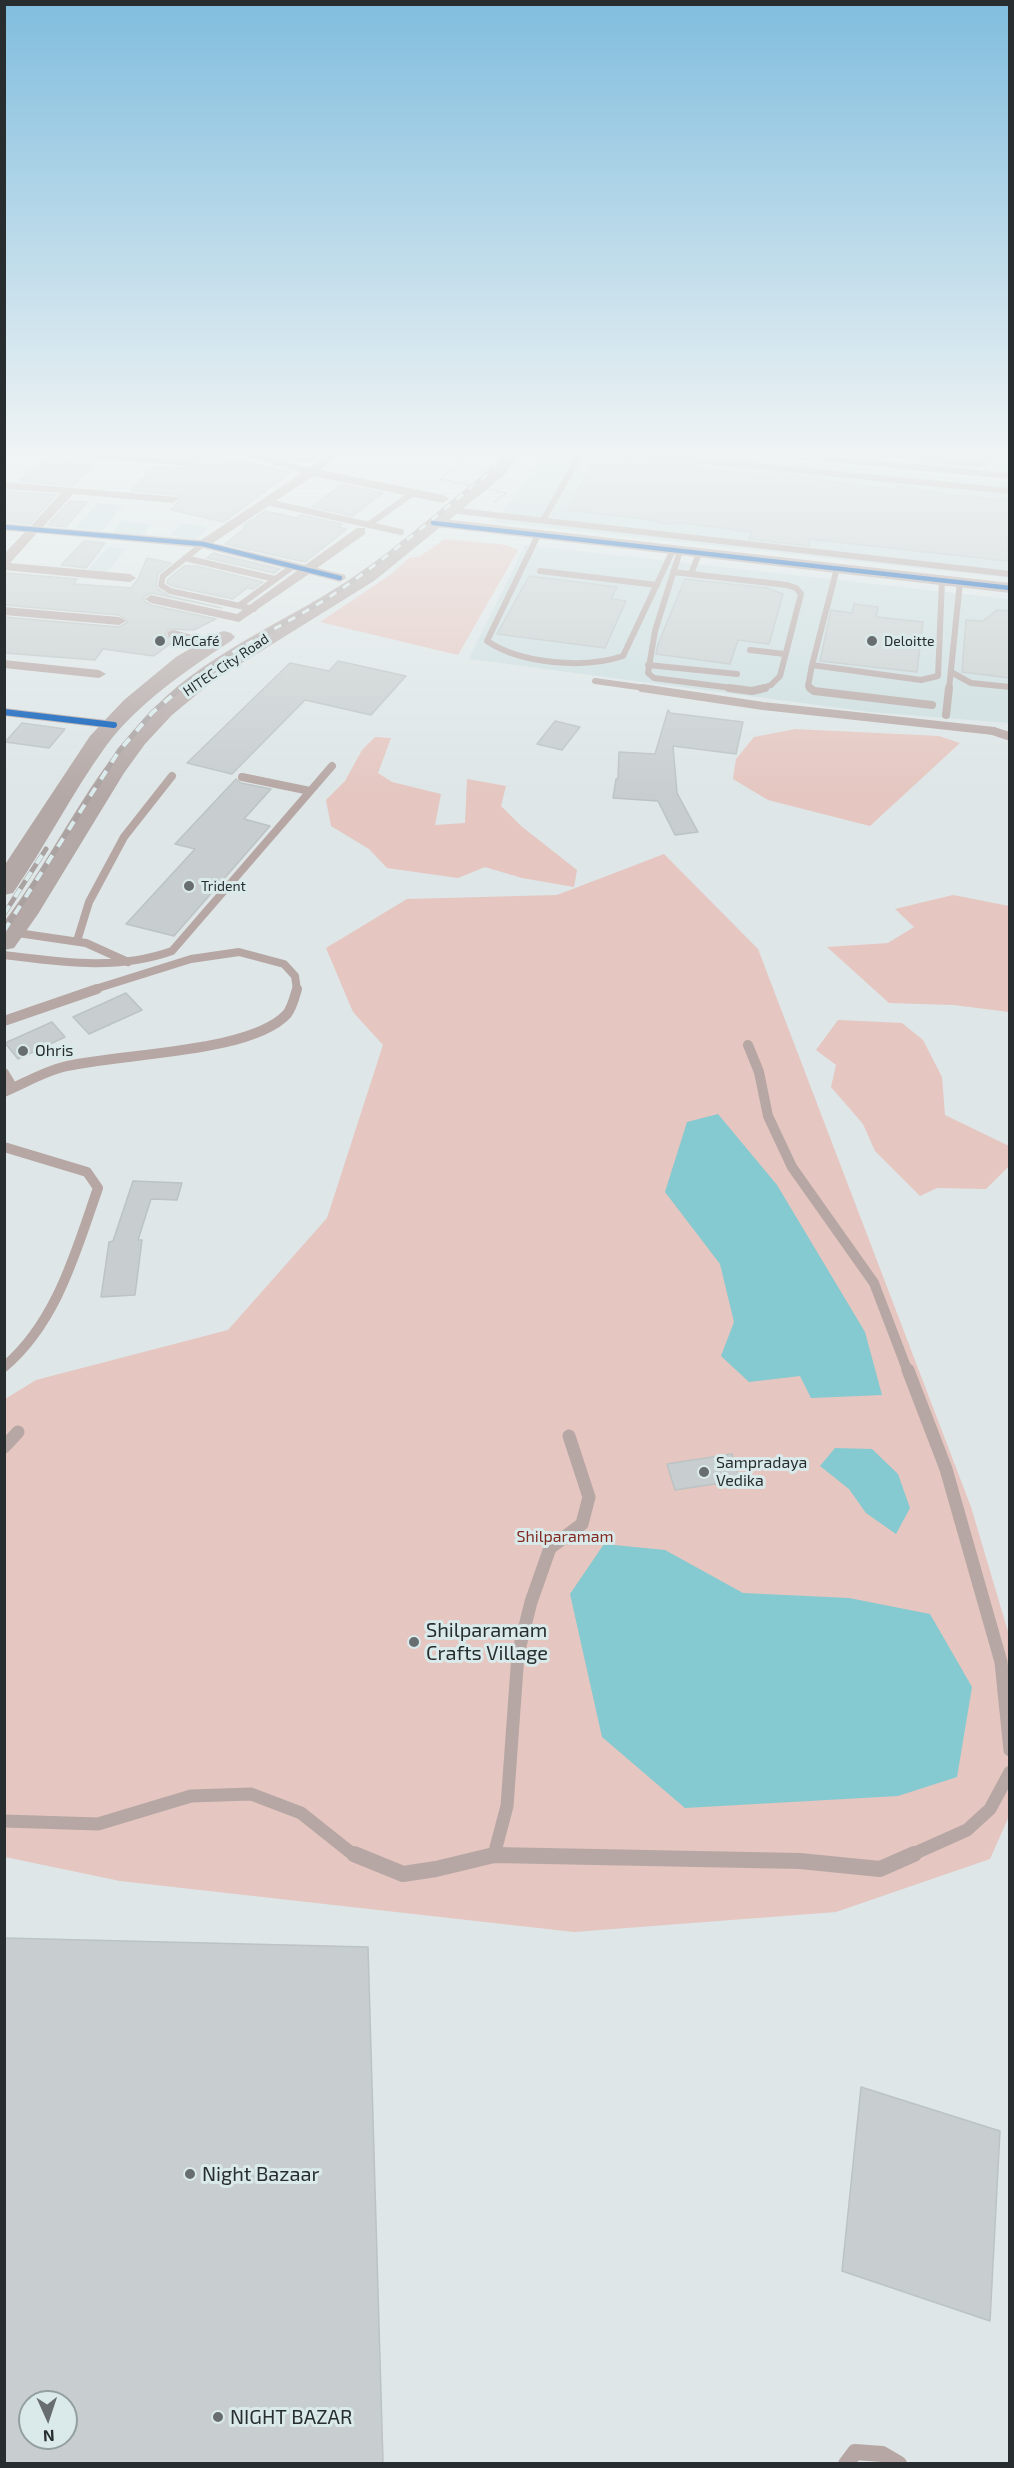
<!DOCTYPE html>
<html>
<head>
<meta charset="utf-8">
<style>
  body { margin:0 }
  #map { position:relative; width:1014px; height:2468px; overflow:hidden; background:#dee6e7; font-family:"Exo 2",sans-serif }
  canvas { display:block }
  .frame { position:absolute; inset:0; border:6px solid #282e2f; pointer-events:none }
  .north { position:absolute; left:18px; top:2390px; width:60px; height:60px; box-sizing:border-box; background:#daeaeb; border:2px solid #939fa0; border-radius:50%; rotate:177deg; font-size:16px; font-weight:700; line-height:24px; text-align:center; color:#282e2f }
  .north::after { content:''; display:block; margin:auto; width:21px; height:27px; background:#686e6f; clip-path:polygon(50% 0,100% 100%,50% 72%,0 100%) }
</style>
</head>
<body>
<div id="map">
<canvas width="1014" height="2468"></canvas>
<div class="frame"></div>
<div class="north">N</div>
</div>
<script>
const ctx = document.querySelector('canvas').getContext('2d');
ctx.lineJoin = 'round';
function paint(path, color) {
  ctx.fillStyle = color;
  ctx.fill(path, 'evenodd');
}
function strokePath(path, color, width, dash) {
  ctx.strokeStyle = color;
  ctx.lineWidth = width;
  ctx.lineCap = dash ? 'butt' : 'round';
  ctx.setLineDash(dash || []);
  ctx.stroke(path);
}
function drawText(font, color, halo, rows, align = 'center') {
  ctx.font = font + ' "Exo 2",sans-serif';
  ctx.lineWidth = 6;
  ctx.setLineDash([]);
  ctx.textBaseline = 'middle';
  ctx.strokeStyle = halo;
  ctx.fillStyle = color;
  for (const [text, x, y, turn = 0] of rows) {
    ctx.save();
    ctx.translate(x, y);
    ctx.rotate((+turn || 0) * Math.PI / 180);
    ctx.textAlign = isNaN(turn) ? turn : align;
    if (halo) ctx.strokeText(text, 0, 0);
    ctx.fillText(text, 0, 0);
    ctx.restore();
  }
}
paint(new Path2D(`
  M547,452H708L1009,482V578L495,522Z
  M805,452H1001L1009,467V473Z
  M97,503L123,505L102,531L76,528Z
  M122,521L150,524L144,536L113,533Z
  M182,523L208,528L195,540L170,535Z
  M525,545L1009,599V723L870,712L469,659Z
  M109,546L126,549L107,572L88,570Z`), '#cbdddf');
paint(new Path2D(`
  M254,452H334C309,470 281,461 254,452Z
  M445,539L507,545L518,550L458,655L320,622L390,575L409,558L419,557Z
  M795,729L939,736L960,743L870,826L768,800L733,779L736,759L754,737Z
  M375,737L391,738L378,773L392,782L441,794L435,825L465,823L467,779L506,786L501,806L521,826L577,870L574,887L522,878L485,867L458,878L387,868L369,849L331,826L326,800L345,781L362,750Z
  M664,854L758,949L971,1507L1009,1635V1816L990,1859L836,1912L574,1932L120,1881L5,1857V1399L36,1380L228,1330L327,1218L383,1045L353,1012L326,948L407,899L557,895Z
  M953,895L1009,906V1012L954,1005L889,1003L827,947L888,943L914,927L895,909Z
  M838,1020L902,1023L923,1040L942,1077L945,1115L1009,1146V1166L986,1189L937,1188L920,1196L875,1151L863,1124L831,1087L836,1065L816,1050Z`), '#e5c6c0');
paint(new Path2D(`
  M718,1114L777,1185L865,1332L882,1395L811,1398L800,1376L749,1382L721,1356L734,1322L720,1264L665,1192L687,1122Z
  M835,1448L872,1449L898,1474L910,1508L896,1534L866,1513L849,1489L820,1466Z
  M604,1544L665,1550L743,1593L849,1598L930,1614L972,1687L957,1777L898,1796L685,1808L602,1737L570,1594Z`), '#84cad0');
const building = new Path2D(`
  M168,452H203L291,472L224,522L171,510L181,499L177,495L131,491L155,466L188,468L196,464L188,458L164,456Z
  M49,454L56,457L96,461L73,486L20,481Z
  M596,457L701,466L702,468L773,477L774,473L823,478L822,481L893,489L898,486L913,487L927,492L1010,501L1007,561L810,539L809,546L749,539L752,532L681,523L667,524L647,519L567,510Z
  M342,484L383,493L353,516L312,507Z
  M4,491L56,495L30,524L4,521Z
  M70,501L87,502L66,527L48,525Z
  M265,511L297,518L301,515L342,524L339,527L347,529L305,562L225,544L246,527L243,526Z
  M84,541L105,543L86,568L61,565Z
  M213,553L280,569L274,573L207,558Z
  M147,558L171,563L158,574L156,585L158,589L169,596L222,608L151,593L144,597V601L151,605L216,619L194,630L169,629L165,635L174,641L154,656L103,649L95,660L4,653V617L119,627L128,622L119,615L4,605V573L77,579L74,584L131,588L138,579Z
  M184,566H197L263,582L253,589L247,588L233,599L172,586L167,583L168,579Z
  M529,576L617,587L611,599L626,601L605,648L497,634Z
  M685,579L767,588L783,594L769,644L738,640L730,664L656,654L658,644Z
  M854,604L878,607L876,617L923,622L917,672L820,661L831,610L852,613Z
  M997,610L1010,611V678L962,672L966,620L983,621Z
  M338,661L406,676L371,715L305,700L232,774L187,763L290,663L329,671Z
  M668,710L670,713L743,722L736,754L673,746L677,793L698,832L675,835L658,801L613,798L616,779H618L619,752L655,754Z
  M555,721L580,727L562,750L537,744Z
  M22,723L65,729L49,748L5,742Z
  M236,779L241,783L271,789L244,819L270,826L174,936L126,924L195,849L175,844Z
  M126,993L142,1010L89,1034L73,1017Z
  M52,1022L65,1037L18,1059L5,1043Z
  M133,1181L182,1183L177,1200L151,1199L138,1240H142L135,1295L101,1297L109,1242L113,1241Z
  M732,1454L740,1480L675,1490L667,1464Z
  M4,1938L368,1947L383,2463H4ZM30,2402H66V2438H30Z
  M861,2087L1000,2131L990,2321L842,2271Z`);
paint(building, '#c8cecf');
strokePath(building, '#bcc3c3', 1.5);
strokePath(new Path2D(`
  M440,479L463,460L467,461
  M495,502L506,493`), '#aeaaa9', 2, [1.5, 1.5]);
strokePath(new Path2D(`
  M613,452L1010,491
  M753,452L1010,476
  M872,452L978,464L986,462L989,458L986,452
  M267,502L401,532
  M450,510L1010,574
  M543,520L582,452
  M368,525L413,493
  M538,535L487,641C521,664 585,669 623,656L673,550
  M203,544L163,576L161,585L170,591L254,609
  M680,551L655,631L648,673L654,678L740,689
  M185,558L275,579
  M837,568L812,665L921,680L938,676L942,580
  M540,571L657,585
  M673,572L787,585L796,588L801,594L780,676L771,685L760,689
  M691,574L699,553
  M240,605L292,567
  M750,650L785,654
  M648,665L737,674
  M812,665L808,686L812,689
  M951,672L971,683L1010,687
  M595,681L652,689
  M949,689L960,582`), '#b6a7a4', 6);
strokePath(new Path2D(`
  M642,688L763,706L994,731
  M729,688L752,691L765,688
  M810,688L814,691L932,705
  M946,715L949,688
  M242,777L310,791
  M11,932L86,943L128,962
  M77,941L89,902L124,837L172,776
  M4,955C61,962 116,971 172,951L332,766
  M92,990L191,959L239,952L284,964L295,976L297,990`), '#b6a7a4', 8);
strokePath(new Path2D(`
  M4,1021L97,989
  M748,1045L759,1072L768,1116L792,1167L874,1283L908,1372
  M4,1073L13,1088
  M4,1092C23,1084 43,1072 63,1067C118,1053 250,1054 287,1014C292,1008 295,996 297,989
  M4,1147L87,1172L98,1188C76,1251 57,1322 4,1367`), '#b6a7a4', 10);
strokePath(new Path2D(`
  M908,1370L946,1469L1001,1662L1010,1750
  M4,1447L18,1432
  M4,1821L98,1824L191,1796L251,1794L301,1813L350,1852L358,1855
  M493,1855H507
  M494,1855L507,1806L518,1654L531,1602L550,1548L582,1524L589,1497L569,1436
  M911,1855L967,1830L990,1809L1010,1772`), '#b6a7a4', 13);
strokePath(new Path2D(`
  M354,1854L403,1874L436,1869L494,1855L800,1861L880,1869L914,1854
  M846,2464L855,2452L882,2454L899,2464`), '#b6a7a4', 16);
paint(new Path2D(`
  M50,452H92L188,460L194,463L188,466L56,455Z
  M236,452H252L309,468L330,452H341L320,470L443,495L449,499L443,503L313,476L213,543L305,565L357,528H365V534L317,568L345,575L346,578L340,582L309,574L239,622L151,603L145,599L151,595L237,614L297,571L203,548L37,533L10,563L130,574L136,578L130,582L4,570V554L25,532L4,531V523L31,526L61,493L4,489V482L177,497L179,499L173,503L73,494L43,527L201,540L302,473L237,454Z
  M4,607L119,617L126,621L119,625L4,615Z
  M174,630L217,642L219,645L212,649L169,637L167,634L169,631Z
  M4,660L99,670L106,674L99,678L4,668Z
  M4,708L114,721L121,725L114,729L4,716Z
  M994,727L1010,732V741L989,734L987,731L989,728Z`), '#b6a7a4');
paint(new Path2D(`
  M433,518L1010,583V593L428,526L425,523L428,520Z`), '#b6a7a4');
paint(new Path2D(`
  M503,452H521L503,476L374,581L213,681L172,715L145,744L124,773L38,914L14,948L4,950V922C57,852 92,769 155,707C212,649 293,619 359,573C405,542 447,503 491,468Z
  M224,631L231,633L235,637L231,641C187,670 138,703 106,746C72,793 46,845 13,893L4,895V866L90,736L124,700L176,657L217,633Z`), '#b4a8a6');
const railFar1 = new Path2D(`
  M180,689C225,651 281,628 331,596C387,559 438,514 490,472L507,452`);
const rail = new Path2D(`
  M4,914L46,849
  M4,931L119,751L153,712L181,688`);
strokePath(railFar1, '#a9a2a1', 4.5);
strokePath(rail, '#a9a2a1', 5);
strokePath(railFar1, '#daeaeb', 3, [8]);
strokePath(rail, '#daeaeb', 4, [10]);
strokePath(new Path2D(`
  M440,479L506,493`), '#aeaaa9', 2, [1.5, 1.5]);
strokePath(new Path2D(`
  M433,523L1010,588
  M4,527L203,544L340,578`), '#0057b8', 4.5);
strokePath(new Path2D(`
  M4,712L114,725`), '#0057b8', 6);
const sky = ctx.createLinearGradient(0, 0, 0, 797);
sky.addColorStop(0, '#80bdde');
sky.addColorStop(0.57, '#f0f4f4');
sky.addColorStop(1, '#f0f4f400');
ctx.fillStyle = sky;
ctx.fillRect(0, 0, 1014, 797);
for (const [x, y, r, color] of [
  [160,641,6,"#686e6f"],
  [872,641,6,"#686e6f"],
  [189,886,6,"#686e6f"],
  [23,1051,6,"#686e6f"],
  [704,1472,6,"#686e6f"],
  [414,1642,6,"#686e6f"],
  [190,2174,6,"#686e6f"],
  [218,2417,6,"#686e6f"]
]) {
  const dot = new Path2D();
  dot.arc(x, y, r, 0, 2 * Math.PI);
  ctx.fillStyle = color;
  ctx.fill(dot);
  strokePath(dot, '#daeaeb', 2);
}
drawText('14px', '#282e2f', '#daeaeb', [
  ["McCafé",172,641],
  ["Deloitte",884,641],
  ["Trident",201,886]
], 'left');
drawText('14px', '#282e2f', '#daeaeb', [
  ["HITEC City Road",226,665,-34]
]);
drawText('16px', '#282e2f', '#daeaeb', [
  ["Ohris",35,1051],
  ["Sampradaya",716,1463],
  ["Vedika",716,1481]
], 'left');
drawText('16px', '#812b22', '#daeaeb', [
  ["Shilparamam",565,1537]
]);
drawText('20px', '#282e2f', '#daeaeb', [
  ["Shilparamam",426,1630],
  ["Crafts Village",426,1653],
  ["Night Bazaar",202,2174],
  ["NIGHT BAZAR",230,2417]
], 'left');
</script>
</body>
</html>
